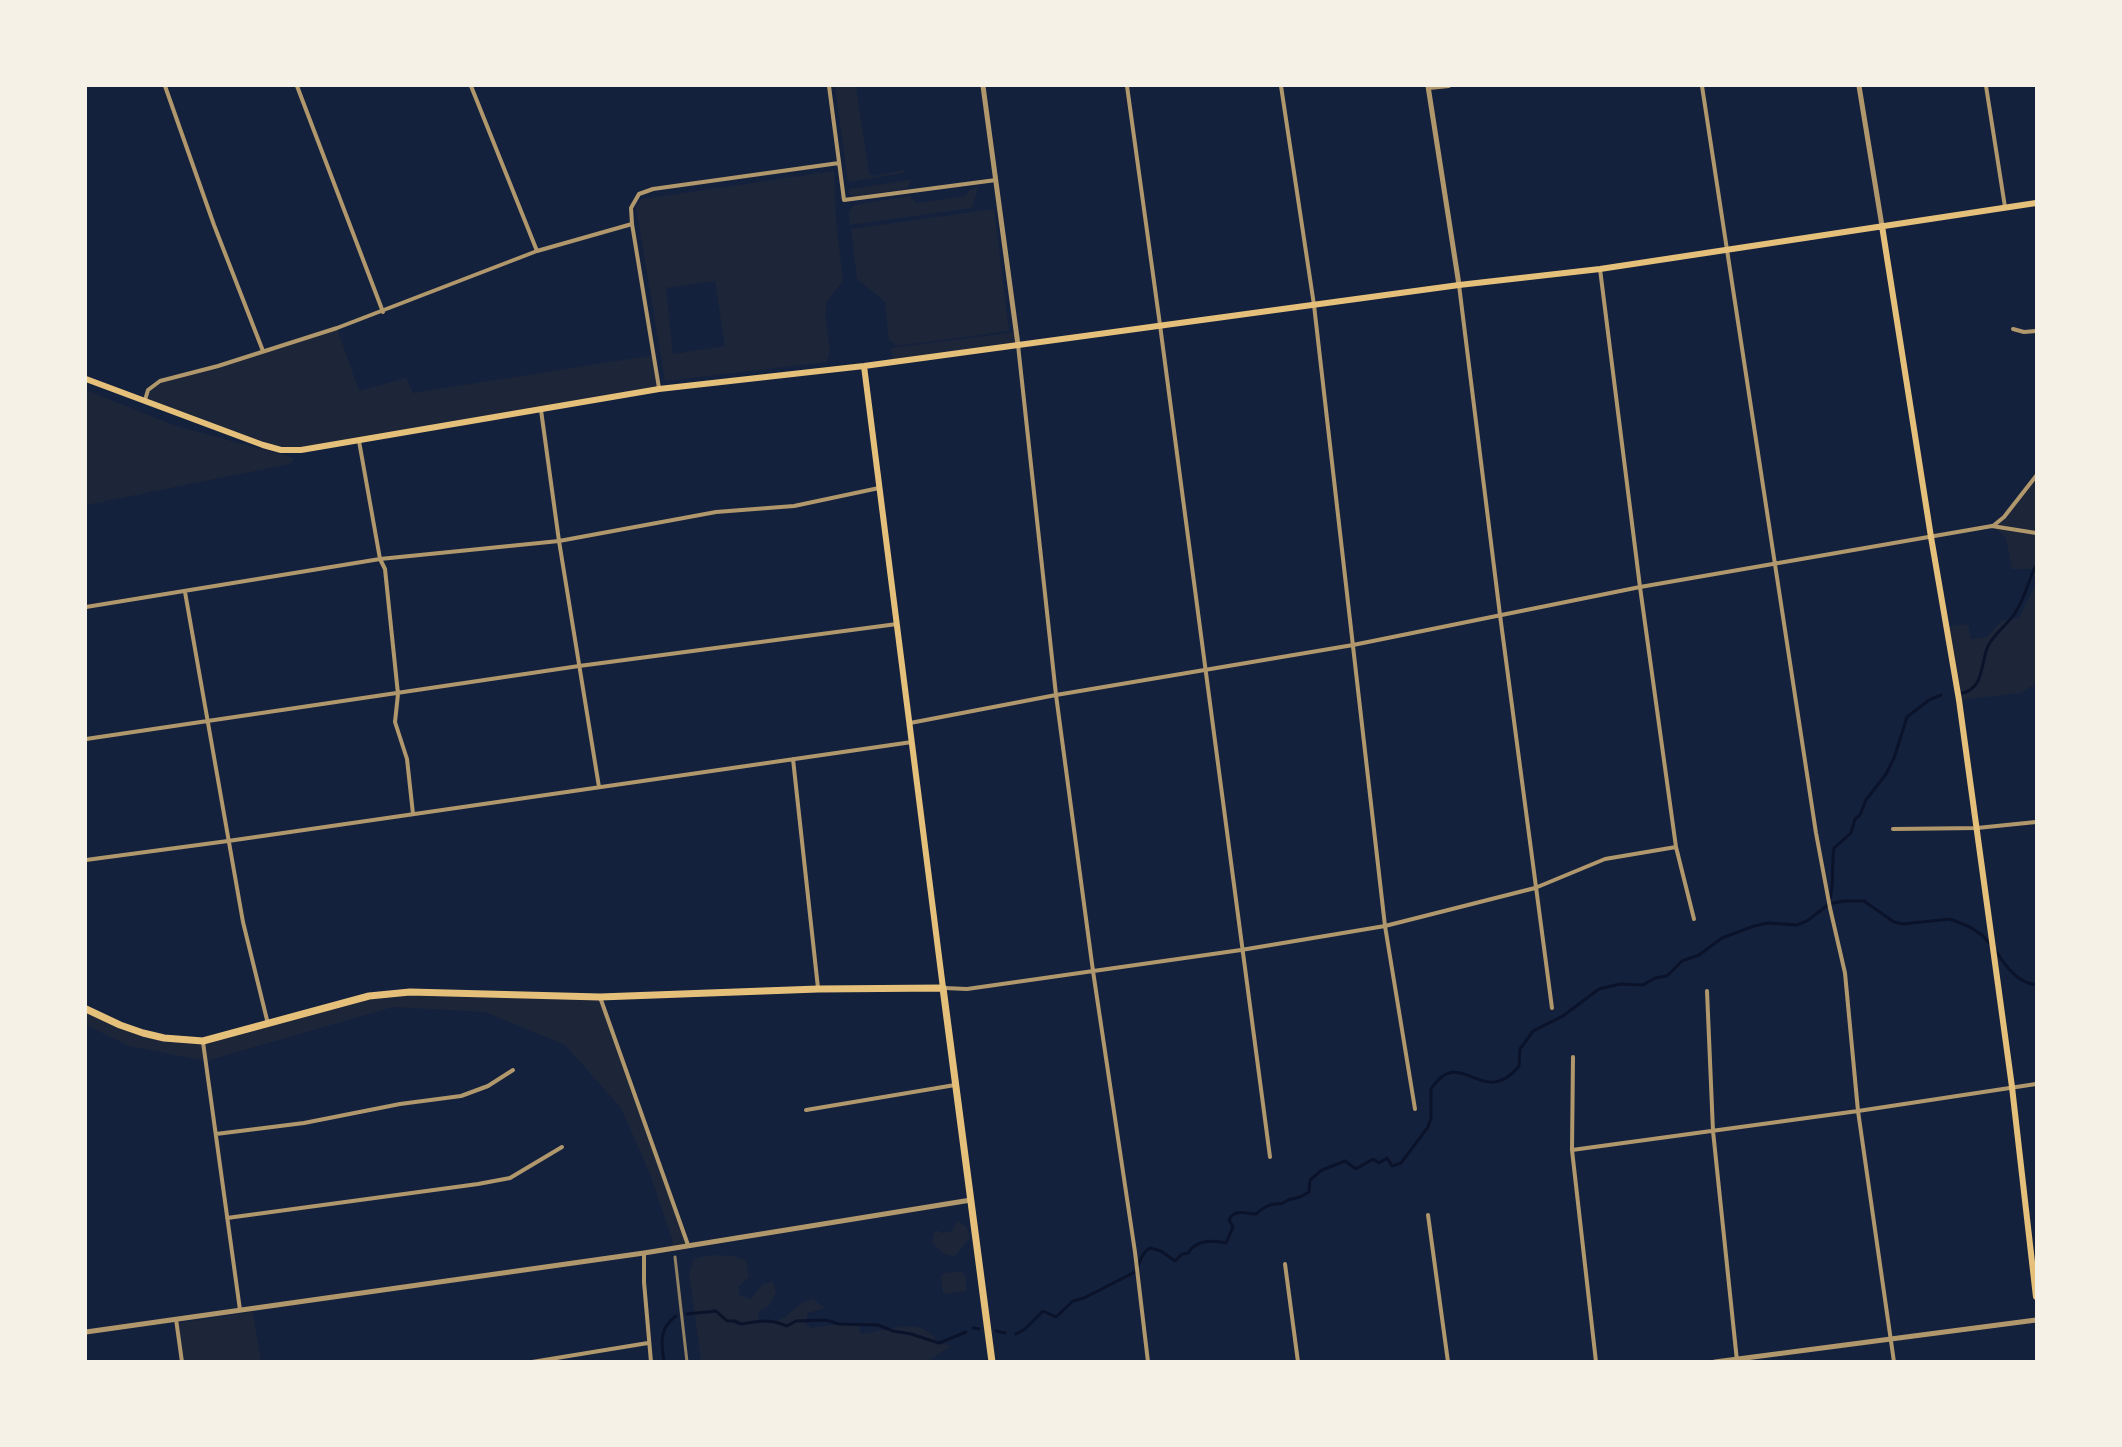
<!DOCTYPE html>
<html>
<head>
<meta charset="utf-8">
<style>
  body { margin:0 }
  #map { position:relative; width:2122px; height:1447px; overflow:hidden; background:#14213d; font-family:"Playfair Display",serif }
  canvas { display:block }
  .frame { position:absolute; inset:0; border:87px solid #f6f1e7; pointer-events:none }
</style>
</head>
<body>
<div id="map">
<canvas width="2122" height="1447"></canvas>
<div class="frame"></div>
</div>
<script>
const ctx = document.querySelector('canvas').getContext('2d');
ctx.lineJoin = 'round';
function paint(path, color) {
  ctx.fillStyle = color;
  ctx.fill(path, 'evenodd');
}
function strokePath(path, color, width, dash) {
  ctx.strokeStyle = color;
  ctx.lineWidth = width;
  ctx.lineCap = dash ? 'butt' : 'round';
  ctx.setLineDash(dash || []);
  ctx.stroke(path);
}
paint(new Path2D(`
  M835,86H856L869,174L873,176L904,170V173L848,182Z
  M834,171L836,218L843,281L827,302L825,316L830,350L827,362L665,381L636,207L642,199ZM715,281L725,346L673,354L666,288Z
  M911,180L909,185L905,189L852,196L849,194V189Z
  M978,187L972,208L850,225L849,212L854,205L910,196L916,203L966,196L969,190Z
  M994,209L1009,331L896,346L889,340L885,302L857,279L851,229Z
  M337,328L359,391L406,378L413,393L655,355L659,389L359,441L281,450L144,401C151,381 161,380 180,377Z
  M1016,332L1018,345L893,362L891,348Z
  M86,390L176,426L294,458L290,464L86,505Z
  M2036,476V683L2021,693L1959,700L1947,627L1968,624L1971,639L1987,637L2001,621L2019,618L2035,585L2034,569H2012L2006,538L1992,526L2004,517Z
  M411,992L600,997L688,1245L673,1248L672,1239L650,1174L621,1108L565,1045L485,1012L393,1007L206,1061L129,1046L86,1025V1009L143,1033L203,1041L342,1003Z
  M957,1221L967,1227L970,1238L955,1256C944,1256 938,1250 932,1241L935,1230L943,1233L952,1231Z
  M712,1255L734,1256L746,1260L749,1277L739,1286V1295L751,1299L763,1284L773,1282L776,1292L769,1306L758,1312L759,1320L770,1324L785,1317L801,1303L813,1299L825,1308L808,1313L805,1323L811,1328L844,1323L858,1325L861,1334C887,1331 922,1314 938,1343L951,1346L928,1361H701L689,1273L694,1259Z
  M961,1271L966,1276V1291L947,1294L943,1293L941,1276L945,1273Z
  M253,1312L261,1361H183L178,1323Z`), '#1d2539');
strokePath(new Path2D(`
  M1958,694C1985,691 1980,664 1988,646C1995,633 2008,624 2015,613C2024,599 2028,584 2034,569L2036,566
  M1829,903C1835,885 1831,866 1834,848L1851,833L1855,819L1860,815L1866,800L1886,774L1894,758L1907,717L1929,700L1941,695
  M1996,951C2006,967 2017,982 2036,985
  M687,1314L716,1311L727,1321H734L741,1324C761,1321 768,1318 787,1326L796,1321L826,1320L839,1324L878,1325L893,1331L911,1334L939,1343L966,1332
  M973,1328L979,1329
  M996,1331L1005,1333
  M1016,1334L1025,1329L1043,1311L1056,1317L1073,1301L1084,1298L1137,1271C1139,1263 1142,1252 1150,1248L1161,1251L1175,1261L1182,1254L1188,1253C1196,1240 1212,1240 1226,1243L1233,1227L1229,1220C1235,1208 1246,1214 1256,1214C1264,1207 1270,1203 1281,1204L1288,1200L1300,1197L1309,1192L1310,1180L1322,1170L1345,1161L1356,1169L1373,1159L1379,1163L1387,1158L1392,1166L1401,1163L1428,1127L1431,1118V1089C1461,1043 1483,1111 1519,1066L1520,1049L1533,1031L1563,1016L1599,989L1620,984L1643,985L1655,978L1667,976L1682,961L1699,955L1722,938L1754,926L1768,923L1797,925L1807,921L1829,904L1843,901H1864L1894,922L1903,924L1950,919L1970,927L1982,935L1990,944
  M664,1362C661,1343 659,1328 676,1316`), '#0b132b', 3);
strokePath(new Path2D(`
  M165,86L214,225L263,351
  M297,86L383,312
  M471,86L537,251
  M829,86L844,200L996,180
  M1127,86L1160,325L1270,1157
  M1281,86L1314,305L1385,926L1415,1109
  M1702,86L1816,833L1830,908L1845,973L1858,1111L1894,1362
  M1986,86L2005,207
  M1429,88L1449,86
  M1600,269L1640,587L1676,847L1694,919
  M1459,285L1500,615L1552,1008
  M2013,329L2024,332L2036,331
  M1018,345L1056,695L1093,971L1135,1252L1148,1362
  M659,388L632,224L631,208L639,194L653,189L839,163
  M145,400L148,390L160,381L218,366L337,328L537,251L632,224
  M541,410L559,541L599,787
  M359,441L380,559L385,569L398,694L395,722L407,759L413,814
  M1993,526L2004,517L2036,476
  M185,592L243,922L268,1024
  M86,607L380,559L559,541L716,512L794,506L879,488
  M910,723L1056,695L1353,645L1640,587L1992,526L2036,533
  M86,739L579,666L897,624
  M793,759L818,988
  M1893,829L1977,828L2036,822
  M86,860L228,841L912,742
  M944,988L967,989L1241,950L1385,926L1535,888L1605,859L1676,847
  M1707,991L1713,1131L1737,1361
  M600,997L688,1245
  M203,1042L240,1310
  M1573,1057L1572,1150L1596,1362
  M806,1110L955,1085
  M216,1134L304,1123L400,1104L461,1096L488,1086L513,1070
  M1572,1150L1858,1111L2036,1084
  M1428,1215L1448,1362
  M227,1218L478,1184L510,1178L562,1147
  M644,1253V1282L651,1362
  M1285,1264L1298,1362
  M176,1319L182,1362
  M532,1362L648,1343`), '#b1986c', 4);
strokePath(new Path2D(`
  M983,86L1018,345
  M1428,86L1459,285
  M1859,86L1882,226
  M86,1332L644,1253L971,1200
  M1715,1362L2036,1320`), '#b1986c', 5);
strokePath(new Path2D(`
  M1882,226L1931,537L1959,700L2012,1087L2036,1297
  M864,366L943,988
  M86,379L263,445L281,450H301L659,389L864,366L1459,285L1600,269L2036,203`), '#e5c07b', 6);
strokePath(new Path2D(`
  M86,1009L120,1025L143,1033L164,1038L203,1041L369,996L410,992L600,997L818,989L943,988L992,1362`), '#e5c07b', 7);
strokePath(new Path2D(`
  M675,1257L687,1362`), '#918062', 3);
</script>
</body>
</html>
